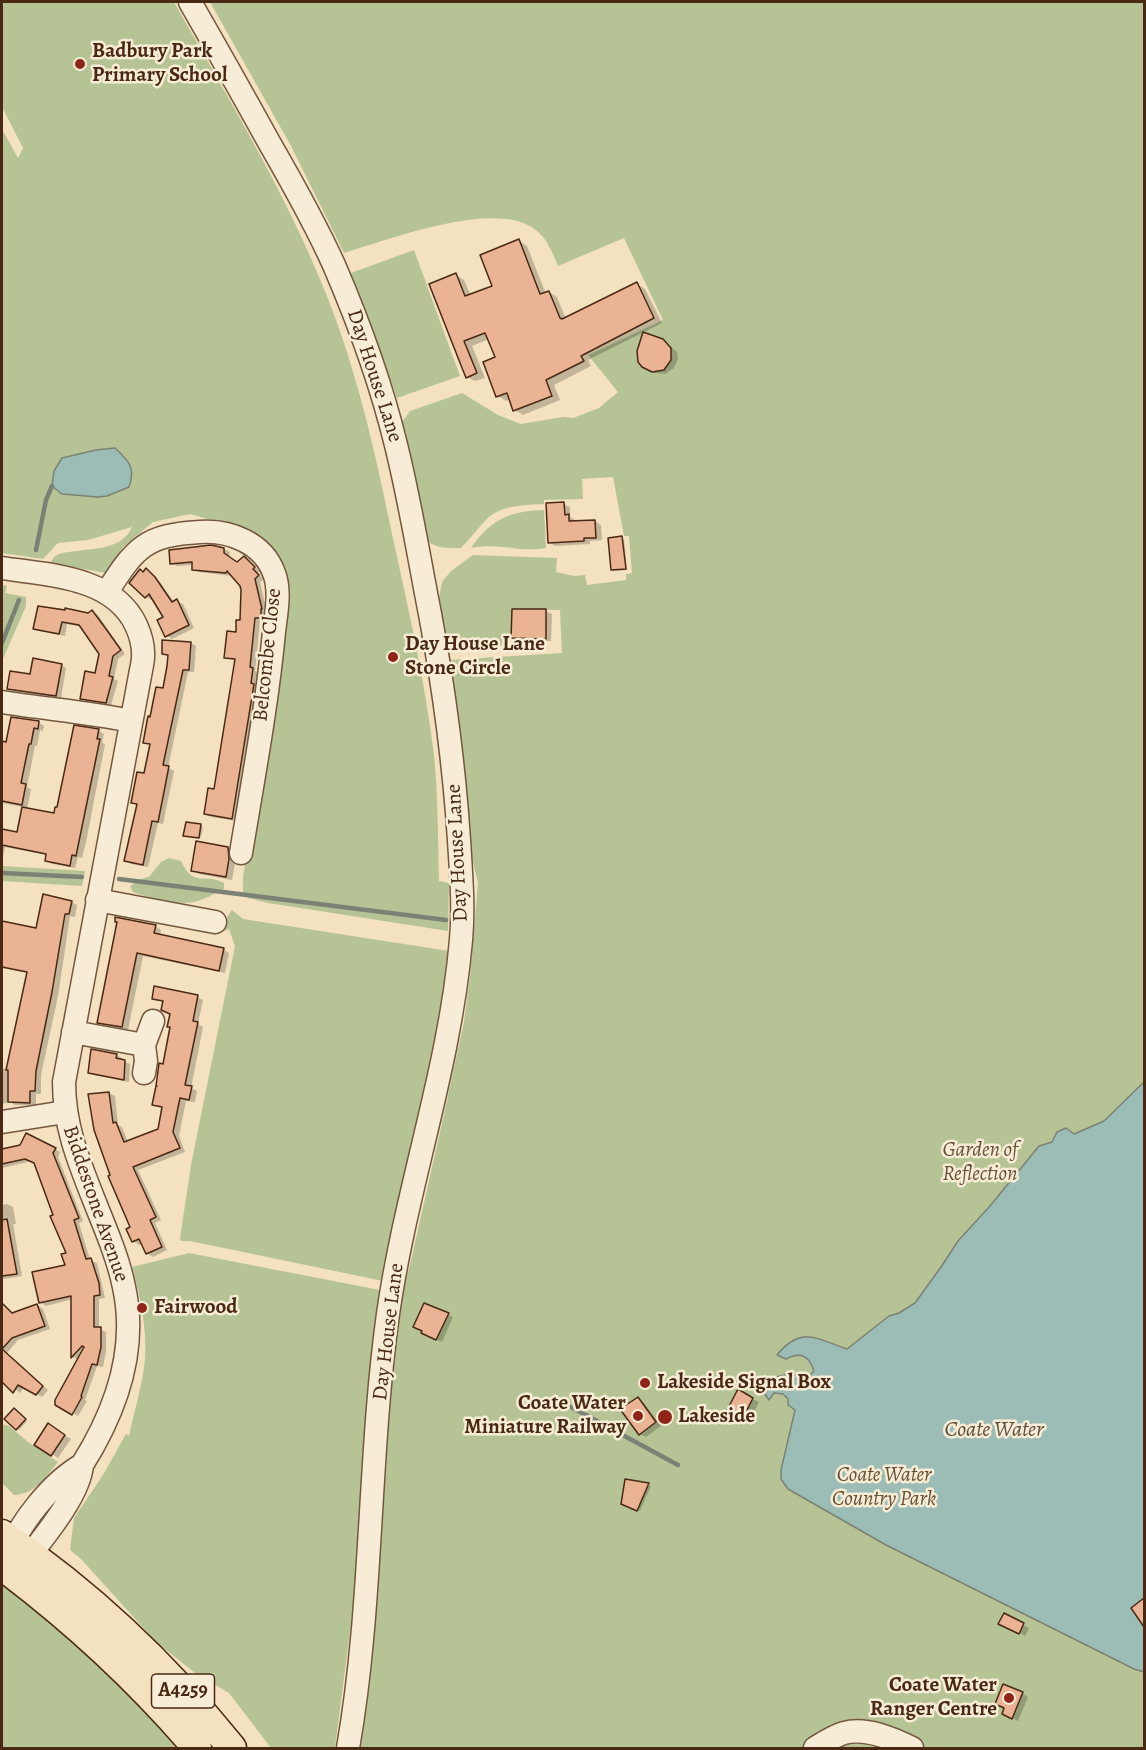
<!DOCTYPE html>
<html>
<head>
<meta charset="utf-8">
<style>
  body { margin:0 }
  #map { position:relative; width:1146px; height:1750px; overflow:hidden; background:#f3e1bf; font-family:Alegreya,serif }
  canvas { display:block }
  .frame { position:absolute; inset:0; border:3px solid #492914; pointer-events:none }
</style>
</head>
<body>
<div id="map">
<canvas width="1146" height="1750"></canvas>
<div class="frame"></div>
</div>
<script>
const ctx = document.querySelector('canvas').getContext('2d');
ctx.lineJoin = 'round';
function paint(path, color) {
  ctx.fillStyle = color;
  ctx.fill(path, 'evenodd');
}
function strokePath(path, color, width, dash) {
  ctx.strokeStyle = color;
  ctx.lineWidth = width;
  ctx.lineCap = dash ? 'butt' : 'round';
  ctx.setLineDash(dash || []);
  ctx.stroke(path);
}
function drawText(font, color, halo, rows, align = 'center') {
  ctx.font = font + ' Alegreya,serif';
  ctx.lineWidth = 5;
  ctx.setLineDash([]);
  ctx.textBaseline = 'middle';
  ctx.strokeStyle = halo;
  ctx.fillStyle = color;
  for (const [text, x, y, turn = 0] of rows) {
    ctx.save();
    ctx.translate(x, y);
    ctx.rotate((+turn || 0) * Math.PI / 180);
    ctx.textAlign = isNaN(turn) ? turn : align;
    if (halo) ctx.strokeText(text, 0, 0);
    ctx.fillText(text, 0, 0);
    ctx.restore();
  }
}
paint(new Path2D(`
  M2,2H174C228,98 286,193 327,296C358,375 375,451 392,534C408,607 425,681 434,755C438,796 438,839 439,881L449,883L448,931L268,903L248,898L243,893V877L279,658L288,580L284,565L271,552L240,528L190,514L153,522L123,547L106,573L50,563L55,556L59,554C84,547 120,554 132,527L88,540L58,543L43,559L2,553V129L18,158L23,148L2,107Z
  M210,2H1144V1748H355L391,1332L410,1265L440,1132L464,1022L470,976L478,883L471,854L462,748L449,660L562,653L560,610L512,609L511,638L507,639V645L450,652L440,620L438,604L442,582L451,571L473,555L557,558L556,572L574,576L585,575L587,585L626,580V574L632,573L629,536H624L613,477L582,479L583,499L544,500V504C525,505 500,505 486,520C477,529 470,539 461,548C448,548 436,549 426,540L403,430V421L410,411L462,393L498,415L521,424L563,417L573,418L599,408L618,392L588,355L663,320L624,238L558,266C553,254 548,240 537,231C500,197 387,240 344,253L291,146Z
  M414,250L460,376L397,398L351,273Z
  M544,510L546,548C520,553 500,542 471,548C491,519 510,511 544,510Z
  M2,585L7,586L5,593L26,597V606L2,661Z
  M169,858L181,861C194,889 204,872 224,883V889C216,893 201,901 194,902C174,906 152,898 133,892L130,886L140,879L149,877L161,862Z
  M2,866L85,871L82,886L2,881Z
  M232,910L243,919L449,951L430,1071L383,1281L190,1241H181L180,1238L191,1165L235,946L229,929L225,931L226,919Z
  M189,1253L380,1290L353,1608L335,1748H271L229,1693L195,1673L155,1641L82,1560L70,1550L74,1518L103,1475L126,1434L129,1436C134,1411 143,1384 145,1358C147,1327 140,1296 132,1267Z
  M2,1424L9,1426L28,1442L58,1462C45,1478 35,1494 14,1495L2,1483Z
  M2,1583C65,1632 126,1687 177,1748H2Z`), '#b6c495');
const water = new Path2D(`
  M115,448C129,461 136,468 129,487L107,496L98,497L62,494L52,486L54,471L62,458L96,450Z
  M1144,1082V1672L1134,1669L886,1545L788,1489L781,1479V1470L795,1410L788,1405V1399L783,1394L774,1393L769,1400L765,1394L776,1377L788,1374L808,1377L814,1371C809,1356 801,1351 786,1359L777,1355C801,1325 817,1339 847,1349L889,1316L899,1313L915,1303L941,1267L958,1241L990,1206L1039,1146L1052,1142L1057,1132L1066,1128L1074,1134L1104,1121Z`);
paint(water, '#9cbdb6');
strokePath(water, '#7b8275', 1.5);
paint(new Path2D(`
  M519,241L527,246L546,294L549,292L557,297L566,319L637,284L645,289L662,323L588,360L591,366L554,385L560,400L523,415L515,410L511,399L506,401L498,396L497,358L489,339L472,346L485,378L475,381L467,377L456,275L464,280L471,296L494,287Z
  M662,340L677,352L678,358L674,368L665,374L654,373L647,369Z
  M563,504L570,507V517L574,519L575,522L595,521L601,525L602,540L590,541V544L555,546L549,542Z
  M622,538L624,539L627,570L615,571L612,569Z
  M224,549L230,552L229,557L238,564L244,558L260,571L258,573L264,579L260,582L267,612L266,620H260L255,671L258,672L256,687L260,689L238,821L211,817L205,813L216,791L237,661L225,657L242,622V585L232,576L199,572L194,569V565L177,566L172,563Z
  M146,570L160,582L174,602L177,601L183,604L194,628L172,639L166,635L165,618L153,598L152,600L146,597L143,573Z
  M546,611L552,614L551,641H519L513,638Z
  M92,612L98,615L125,654L118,659L114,679L118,681L111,705L87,701L81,698L96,675L100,653L82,627L67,624L65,636L40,631L35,628L88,615Z
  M191,643L196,646L194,672H188L168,768L174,771L163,824L158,823L148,867L131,864L125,860L138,805L132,802L145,775L151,746L145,742L151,718L165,690L169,657L163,653Z
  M61,665L66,668L61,698L14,691L9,688L31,676Z
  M38,722L44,726L43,731L40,730L37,746H35L27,787L31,789L27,810L55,815L98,730L104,734L102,743L105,744L86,842L82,858L78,857L75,868L52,864L46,860L47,855L5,847L2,863V830L18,833L23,807L2,803V753L3,743L7,744Z
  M201,826L203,827L201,837L186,834Z
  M228,848L234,852L235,863L232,880L199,874L193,870Z
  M71,902L77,905L75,917L70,916L58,996L41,1075V1094H36V1105H15L10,1102L2,1104V1069L7,1068L29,973L2,968V923L38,929Z
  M118,922L155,926L161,930L160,936L223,949L229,953L225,973L143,956L128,1030L105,1025L99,1022Z
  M197,997L203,1000L198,1024L203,1027L191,1088L197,1091L195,1102L186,1101L179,1136L185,1152L138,1170L161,1220L155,1223L167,1250L153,1257L147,1253L143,1243L139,1245L133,1241L132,1227L117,1193L109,1093L115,1096L118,1125L122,1127L128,1142L159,1130L163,1108L154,1104L164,1066L171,1028V1014L164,1002L154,998Z
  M116,1055L122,1058L121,1060L130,1064L129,1082L94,1075L89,1072Z
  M2,1145L3,1150L55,1149L60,1152L58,1157L83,1221L79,1223L90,1260L97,1263L105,1298L99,1299V1329L106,1332V1351L103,1367L97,1366L85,1400L87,1401L78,1416L56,1404L78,1360L73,1357V1299L46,1306L40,1302L66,1266L68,1254L36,1163L32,1161L2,1168Z
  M7,1204L13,1207L16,1224H13L22,1276L4,1279L2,1278V1205Z
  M37,1305L43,1309L50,1329L18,1340L7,1353L48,1390L42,1397L24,1387L20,1393L2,1378V1314L4,1312L13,1314Z
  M425,1305L453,1317L442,1342L427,1336Z
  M738,1392L759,1402L749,1422L728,1411Z
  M638,1399L644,1403L661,1426L646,1437L640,1434Z
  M17,1412L27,1421L19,1430L17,1429Z
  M55,1429L71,1439L58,1458L36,1444Z
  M626,1481L651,1486L640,1511L622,1503Z
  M1004,1615L1029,1628L1025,1636L1006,1626Z
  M1022,1693L1028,1697L1018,1721L1010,1717L1006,1708Z`), '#0003');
strokePath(new Path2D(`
  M36,550L46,500L52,486
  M2,643L19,600
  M2,873L82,877
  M119,879L446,920
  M571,1407L678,1465`), '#7b8275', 4.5);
const building = new Path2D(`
  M519,239L540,294L549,291L560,318L562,319L637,282L654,318L581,356L584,361L546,380L552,396L513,411L507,393L496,397L483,362L495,357L485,333L464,341L477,373L466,378L429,284L456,273L465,296L492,286L480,255Z
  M643,332L663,339L671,348V360L664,370L652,372L642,367L638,362L637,351Z
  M564,502L565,515L569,514V521L595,520L596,538H584V541L548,543L546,503Z
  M622,536L626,569L611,570L608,538Z
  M211,545L224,548V553L237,562L244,556L255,567L253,569L259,575L255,579L262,609H261V618H255L250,667L253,668L251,683L254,684L232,819L204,814L208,788L214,789L235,659L224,658L227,631L236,632V620H240L241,590L240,586L227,571L226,573L192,570V562L170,564L169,550Z
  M146,568L155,577L172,602L177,599L189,625L165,637L157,620L163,617L149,594L145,598L129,583L140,569L143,572Z
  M38,606L65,610V608L88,613L92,610L106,629L121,650L113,656L109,676L113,677L106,703L80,699L85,671L95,673L99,654L88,638L79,625L62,622L59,634L33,629Z
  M512,609H546V639L511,638Z
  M162,640L191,642L189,670H183L163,765L169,766L163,797L158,822L152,821L143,865L124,861L137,804L131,803L137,772L144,773L150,744L143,743L148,716L150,717L156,687L163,688L167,666L168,655L162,654Z
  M33,658L62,664L56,696L7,689L10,671L30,674Z
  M11,717L39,721L38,729L34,728L31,744H29L21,783L26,784L22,805L2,801V741L6,742Z
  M74,725L99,729L97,739H100L76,856L72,855L70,866L45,861L46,854L2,845V829L17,832L22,807L54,813L55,807H57Z
  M186,822L201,824L199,838L183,836Z
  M196,841L228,847L229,859L226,877L191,871Z
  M43,894L72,901L69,914H65L52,992L36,1071L35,1091H30V1103L8,1102V1070H6L27,972L2,967V921L36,928Z
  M115,917L156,925L154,933L224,948L219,971L137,953L122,1027L97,1023L117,922H115Z
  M154,986L198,995L193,1021L198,1022L185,1085L192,1086L189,1100L180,1098L173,1132L180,1148L133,1167L156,1217L150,1220L162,1247L146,1254L139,1239L132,1242L126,1229L130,1227L108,1176L110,1175L94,1130L88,1094L109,1092L113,1123L116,1122L124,1142L158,1129L162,1107L152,1105L156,1086H157H156L159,1063L163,1064L170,1027H167L170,1014L161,1010L163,1001L152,999Z
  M91,1049L117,1054L116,1058L125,1060L124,1080L88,1073Z
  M26,1133L56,1148L53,1153L79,1218L74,1220L86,1259L91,1258L99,1283L100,1295L94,1296V1327H101V1347L97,1365L92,1364L81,1396L82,1397L72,1415L55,1405V1400L84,1347L82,1346L71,1358V1296L39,1303L32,1272L65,1265L61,1254L66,1253L50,1216L53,1215L34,1163L25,1159L2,1164V1149L20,1145Z
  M7,1219L17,1274L2,1276V1220Z
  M2,1303L12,1313L37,1304L45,1326L12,1338L2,1349L43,1386L36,1395L18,1385L13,1393L2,1382Z
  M424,1303L449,1313L436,1340L421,1333L422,1331L413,1327Z
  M738,1389L753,1398L742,1420L726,1412Z
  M638,1397L656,1422L639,1435L620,1409Z
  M14,1408L26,1419L16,1430L4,1419Z
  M48,1423L65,1435L51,1456L34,1445Z
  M625,1479L649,1483L637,1511L621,1504Z
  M1144,1598V1627L1131,1608Z
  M1004,1613L1024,1623L1019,1634L998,1624Z
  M1003,1684L1023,1692L1012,1719L1002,1714L1004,1708L995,1704Z`);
paint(building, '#eab393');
strokePath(building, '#492914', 1.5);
const minor = new Path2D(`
  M190,2C217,49 244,97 270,144C293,184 315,223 334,265C359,323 381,383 396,445C410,501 419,558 430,614C444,689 454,764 459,840C461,873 464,906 461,940C450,1068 406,1188 388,1314C368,1458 373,1605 348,1748
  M2,568C47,575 113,576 136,625C142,638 145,651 142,665L64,1082C64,1125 78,1160 94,1200C105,1228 118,1257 124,1287C138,1351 116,1411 82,1465C79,1499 35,1547 14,1576L7,1558C17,1525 52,1482 82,1465
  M107,592C135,548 145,535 200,532C230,530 263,543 274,573C281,591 276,614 274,632C267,706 253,780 241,853
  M2,702C45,709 88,712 131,721
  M97,900L215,922
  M73,1032L144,1045
  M144,1073L146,1061L144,1045L153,1021
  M2,1122L65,1112
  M815,1748C823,1743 834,1736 844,1733C866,1727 892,1738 912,1748`);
const major = new Path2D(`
  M2,1534C89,1593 166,1666 232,1748
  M2,1566C74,1620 139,1680 197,1748`);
strokePath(minor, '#74573f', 25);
strokePath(major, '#492914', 31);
strokePath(minor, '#f7ecd5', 22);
strokePath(major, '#f3e1bf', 28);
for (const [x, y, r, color] of [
  [80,64,6,"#8f2418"],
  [393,657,6,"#8f2418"],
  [142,1308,6,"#8f2418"],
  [645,1383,6,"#8f2418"],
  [638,1416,6,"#8f2418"],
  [665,1417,8,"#8f2418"],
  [1009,1698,6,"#8f2418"]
]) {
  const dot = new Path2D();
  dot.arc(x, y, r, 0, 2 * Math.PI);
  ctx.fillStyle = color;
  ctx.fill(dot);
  strokePath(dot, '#f7ecd5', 2);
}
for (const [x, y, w] of [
  [183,1691,63]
]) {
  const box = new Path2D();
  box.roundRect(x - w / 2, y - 17, w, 34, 4.5);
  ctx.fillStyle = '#f7ecd5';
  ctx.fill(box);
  strokePath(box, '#492914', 1.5);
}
drawText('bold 20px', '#492914', null, [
  ["A4259",183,1691]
]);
drawText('bold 21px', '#492914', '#f7ecd5', [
  ["Badbury Park",92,52],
  ["Primary School",92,76],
  ["Day House Lane",405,645],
  ["Stone Circle",405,669],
  ["Fairwood",154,1308],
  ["Lakeside Signal Box",657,1383],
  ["Coate Water",626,1404,"right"],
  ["Miniature Railway",626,1428,"right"],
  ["Lakeside",678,1417],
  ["Coate Water",997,1686,"right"],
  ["Ranger Centre",997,1710,"right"]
], 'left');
drawText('21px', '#492914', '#f7ecd5', [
  ["Day House Lane",374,376,72],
  ["Belcombe Close",268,655,-84],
  ["Day House Lane",458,853,-93],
  ["Biddestone Avenue",95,1204,71],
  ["Day House Lane",389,1332,-83]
]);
drawText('italic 21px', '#645034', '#f7ecd5', [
  ["Garden of",980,1151],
  ["Reflection",980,1175],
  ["Coate Water",884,1476],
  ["Country Park",884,1500]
]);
drawText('italic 22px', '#5e4e3c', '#f7ecd5', [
  ["Coate Water",994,1431]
]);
</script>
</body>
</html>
